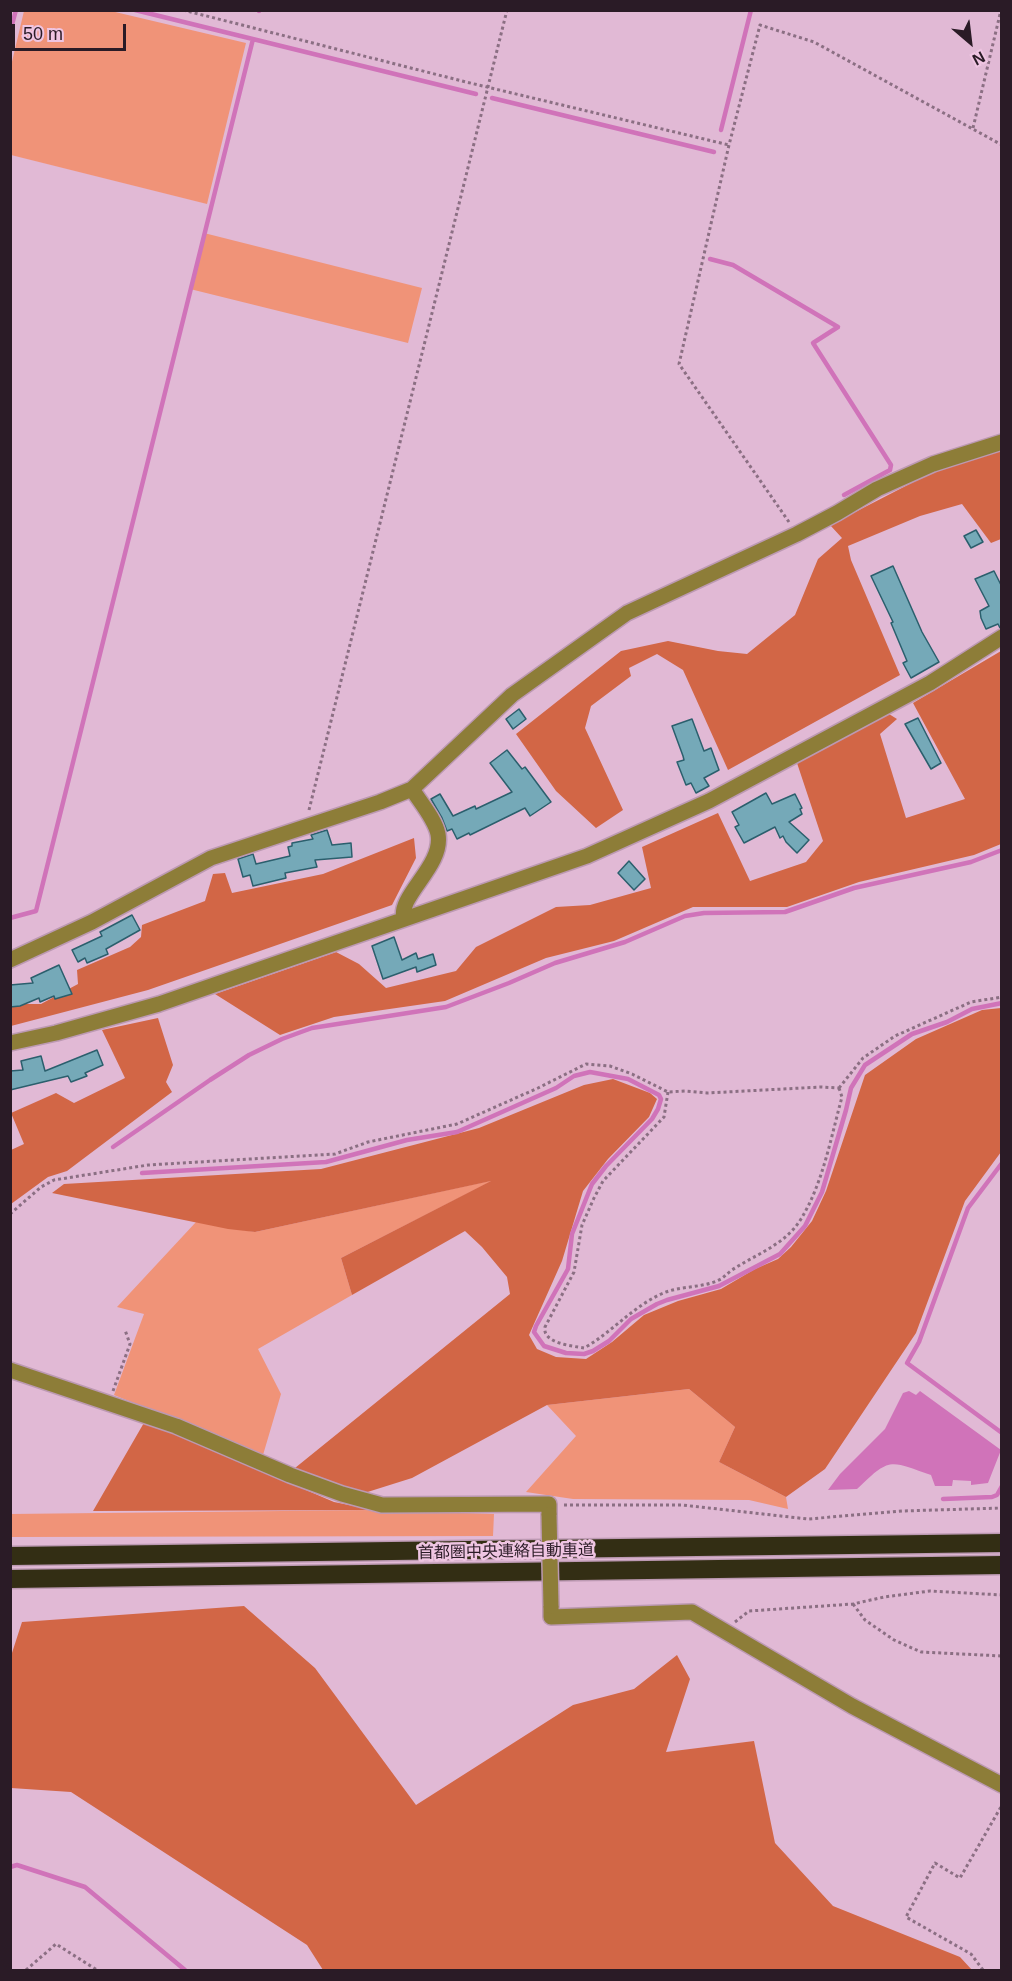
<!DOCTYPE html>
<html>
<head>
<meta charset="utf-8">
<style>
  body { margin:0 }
  #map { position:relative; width:1012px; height:1981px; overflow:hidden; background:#e1b9d5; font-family:Arial,sans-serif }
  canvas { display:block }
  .frame { position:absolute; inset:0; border:12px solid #2a1b26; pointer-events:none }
  .north { position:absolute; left:940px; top:12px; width:60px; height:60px; -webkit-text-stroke:4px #efc5e2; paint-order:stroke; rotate:152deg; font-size:16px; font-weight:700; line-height:24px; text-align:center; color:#2a1b26 }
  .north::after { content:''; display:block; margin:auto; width:21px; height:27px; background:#2a1b26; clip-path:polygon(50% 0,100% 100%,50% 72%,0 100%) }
  .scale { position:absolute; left:12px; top:24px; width:114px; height:27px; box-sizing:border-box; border:3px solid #2a1b26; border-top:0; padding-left:8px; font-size:18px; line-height:21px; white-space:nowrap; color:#2a1b26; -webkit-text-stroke:4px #efc5e2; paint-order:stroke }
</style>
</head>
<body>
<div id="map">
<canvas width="1012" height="1981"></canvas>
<div class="frame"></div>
<div class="north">N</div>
<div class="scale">50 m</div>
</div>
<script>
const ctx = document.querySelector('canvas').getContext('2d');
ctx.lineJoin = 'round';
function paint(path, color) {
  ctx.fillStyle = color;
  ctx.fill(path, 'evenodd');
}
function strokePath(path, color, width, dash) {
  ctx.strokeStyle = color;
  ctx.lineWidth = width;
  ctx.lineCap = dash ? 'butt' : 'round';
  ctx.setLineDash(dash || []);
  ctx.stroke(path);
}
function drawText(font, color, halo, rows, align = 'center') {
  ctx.font = font + ' Arial,"Noto Sans JP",sans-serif';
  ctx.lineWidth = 5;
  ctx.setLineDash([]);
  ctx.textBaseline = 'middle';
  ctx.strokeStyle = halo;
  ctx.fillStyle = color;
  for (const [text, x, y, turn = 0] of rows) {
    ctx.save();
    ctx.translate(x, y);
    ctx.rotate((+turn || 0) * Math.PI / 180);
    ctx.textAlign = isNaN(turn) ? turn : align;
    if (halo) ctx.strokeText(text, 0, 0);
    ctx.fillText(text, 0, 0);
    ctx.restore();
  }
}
paint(new Path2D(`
  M24,11H111L246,43L207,204L11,155V66Z
  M204,233L422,288L408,343L190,289Z
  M494,1180L341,1258L352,1295L258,1349L281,1394L263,1455L114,1395L144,1314L117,1307L196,1222L255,1232Z
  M689,1389L735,1427L719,1462L786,1497L788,1509L749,1500L573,1499L526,1492L576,1436L547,1405Z
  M374,1510L494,1514L493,1536L11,1537L10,1514Z`), '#f09378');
paint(new Path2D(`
  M1001,449V539L991,543L962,504L920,516L848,546L851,560L900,675L728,770L683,670L657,654L629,668L631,676L591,706L585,728L623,810L596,828L556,791L516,734L621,651L668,641L718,651L747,654L795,615L818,559L842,538L830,525L927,475Z
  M1001,651V844L974,855L859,882L787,907H693L614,941L546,958L445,1001L334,1017L280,1035L215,994L336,952L359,964L386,988L456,971L476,947L556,907L590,905L651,888L642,847L718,813L750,881L806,862L823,841L797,763L889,714L897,719L880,734L906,818L965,799L913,703Z
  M414,838L416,858L392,905L148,990L11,1026V1007L25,1004H41L78,984L77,970L130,947L141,937L142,925L205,901L213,874L225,873L232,893L323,874Z
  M1001,1008V1152L965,1201L916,1333L825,1469L786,1497L719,1462L735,1427L689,1389L547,1405L412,1478L358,1495L295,1468L510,1294L507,1277L482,1247L465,1231L352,1295L341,1258L491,1181L255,1232L228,1229L52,1193L64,1184L321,1169L479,1128L584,1085L613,1079L650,1093L657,1099L649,1117L608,1159L583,1191L562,1261L529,1335L537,1349L556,1357L586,1359L612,1342L644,1315L678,1301L721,1289L755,1269L778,1259L791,1247L812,1221L826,1191L865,1075L916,1039L982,1010Z
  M158,1018L173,1065L166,1082L172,1092L67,1171L48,1177L11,1204V1150L24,1144L11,1113L56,1093L74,1103L125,1078L102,1030Z
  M145,1421L334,1502L374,1510L93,1511Z
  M244,1606L315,1668L416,1805L573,1705L634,1689L677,1655L690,1679L666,1752L754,1741L775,1843L833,1906L960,1957L972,1970H323L307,1945L71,1792L11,1788V1656L22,1622Z`), '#d26646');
paint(new Path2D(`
  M909,1391L916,1395L920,1391L1001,1450L988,1483L971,1485V1481L953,1480L952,1486H935L931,1475C889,1460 890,1457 857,1489L828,1490L840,1474L885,1429L903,1393Z`), '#d073b9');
strokePath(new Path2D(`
  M135,10L476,94
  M259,11V10
  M10,32L16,10
  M492,98L714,152
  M721,130L751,10
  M710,259L733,265L838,327L813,343L891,465L890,470L844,495
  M10,918L36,911L253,39
  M113,1147L210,1080L249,1055L282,1039L312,1028L446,1007L509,983L555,963L625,942L685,916L704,913L785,912L854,888L971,862L1002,850
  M1002,1163L968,1208L919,1342L907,1363L1002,1433
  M142,1173L326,1162L407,1140L457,1132L556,1088L574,1076L590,1072L628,1079L659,1095L661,1099L658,1109L652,1119L606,1166L592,1184L572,1234L568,1269L536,1326L534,1332L544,1346L566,1353L584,1354L593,1351L609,1341L631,1319L657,1304L667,1300L719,1286L780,1254L805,1226L822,1192L846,1110L851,1088L865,1065L912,1034L947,1022L972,1009L1002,1003
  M943,1499L992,1497L997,1495L1002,1486
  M10,1867L17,1865L85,1887L185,1970`), '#d073b9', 4.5);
const building = new Path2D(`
  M976,530L983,542L971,548L964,536Z
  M893,566L922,632L939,662L911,678L903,663L907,661L891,623L893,622L871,576Z
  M994,571L1002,587V627L1000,628L998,624L986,629L981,618L980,611L989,606L975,579Z
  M519,709L526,719L513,729L506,719Z
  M918,718L941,763L931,769L905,724Z
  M692,719L704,751L711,748L719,770L704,778L709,786L696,793L691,783L686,785L677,762L684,760L683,756L672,726Z
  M507,750L522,769L525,767L551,802L530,816L525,808L470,835L469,833L457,839L452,829L447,831L442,818L431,799L440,794L453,816L475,806L476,809L512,792L490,763Z
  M766,793L772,804L795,794L802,808L800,809L802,814L789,822L809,840L797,853L786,842L783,836L780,838L775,827L744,843L735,827L739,825L732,812Z
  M327,830L332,845L351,843L352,857L315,860L317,867L285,873L286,878L253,886L250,875L243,877L238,859L253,854L256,864L290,856L288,847L292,846V843L313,839L311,835Z
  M629,861L645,879L634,890L618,873Z
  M132,915L140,930L106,949L108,954L87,963L85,958L78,962L72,950L102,936L100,932Z
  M394,937L402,960L416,953L418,959L433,954L436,965L417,972L416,967L383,979L372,946Z
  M59,965L72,994L55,999L54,996L40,1002L39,998L20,1006L10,1007V985L33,983L31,978Z
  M97,1050L103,1065L85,1073L87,1076L71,1082L68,1076L10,1090V1071L23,1070L21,1061L41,1056L45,1071Z`);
paint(building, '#75a9b8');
strokePath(building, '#2b5f6d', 1.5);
const minor = new Path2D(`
  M404,919C397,896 444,866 438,834C435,819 420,802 412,789
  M10,960L92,922L211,858L380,802L412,789L512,695L627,613L797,534L837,513L877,489L933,464L1002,442
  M10,1043L56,1033L159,1004L587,856L709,801L930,683L1002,637
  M10,1370L176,1426L290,1475L342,1494L382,1505L549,1504V1515
  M551,1606V1617L692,1612L852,1706L1002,1785`);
const highway = new Path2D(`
  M10,1556L1002,1543
  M10,1579L1002,1565`);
strokePath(minor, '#bc99b2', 18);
strokePath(highway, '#bc99b2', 21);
strokePath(new Path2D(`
  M183,10L466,82L729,145
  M973,128L1001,10
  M1002,211V214
  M789,522L679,364L729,145L760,25L814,42L1002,145
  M309,810L507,10
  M839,1088L863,1058L895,1036L971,1002L1002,997
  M668,1092L664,1117L603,1181L594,1198L582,1225L574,1272L545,1327C542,1343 572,1346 584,1348C611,1333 629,1310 659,1295C678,1285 702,1289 721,1279C725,1276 728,1273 732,1270C756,1254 785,1245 801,1219C823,1183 831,1137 842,1097L839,1088
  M10,1214L41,1187L54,1180L148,1165L335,1154L368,1142L457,1124L538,1088L586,1064L610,1066L632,1074L668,1092L685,1091L707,1093L821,1087L839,1088
  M113,1391L130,1344L125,1330
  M564,1505H682L808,1519L902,1511L1002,1508
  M853,1604L865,1620L894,1640L921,1652L1002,1656
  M735,1622L749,1611L853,1604L884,1597L930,1591L1002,1595
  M26,1970L56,1944L97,1970
  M983,1970L971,1954L906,1917L935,1863L960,1878L1002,1805`), '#8b6f83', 3, [3, 3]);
strokePath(minor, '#8d7d38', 15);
strokePath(highway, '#332e14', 18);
const minorBridge = new Path2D(`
  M549,1515L551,1606`);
strokePath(minorBridge, '#bc99b2', 18, []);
strokePath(minorBridge, '#8d7d38', 15);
drawText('16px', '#2a1b26', '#efc5e2', [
  ["首都圏中央連絡自動車道",506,1552,-1]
]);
</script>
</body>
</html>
